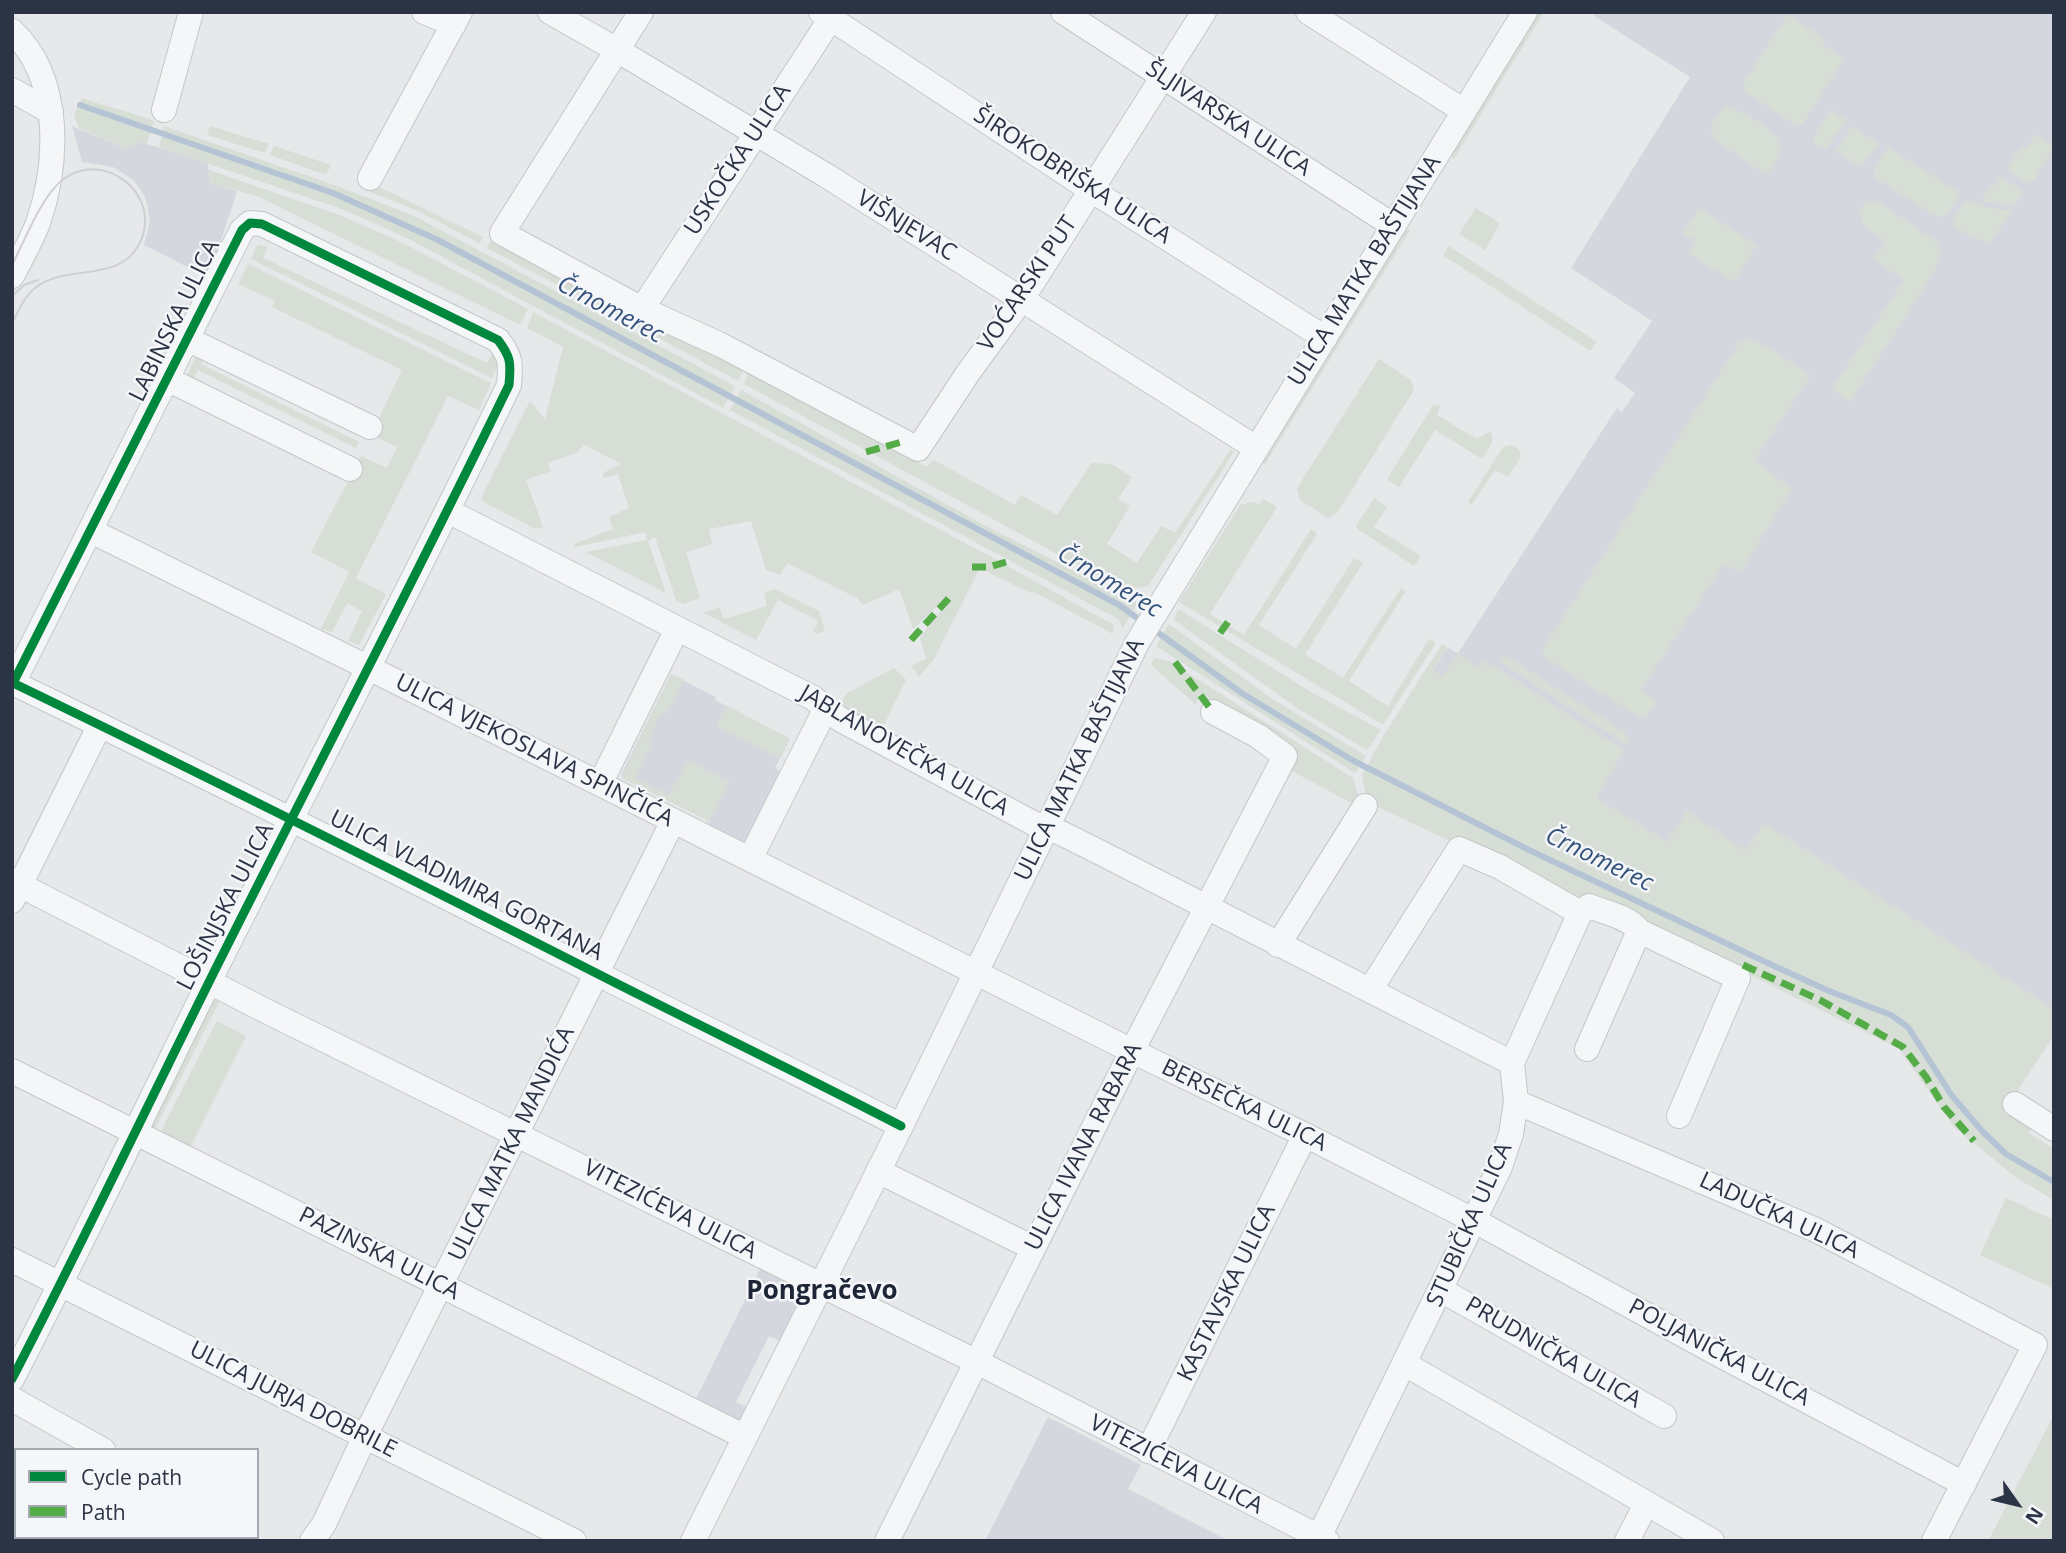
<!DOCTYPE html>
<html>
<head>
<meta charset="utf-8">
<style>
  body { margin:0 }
  #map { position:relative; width:2066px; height:1553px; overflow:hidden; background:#e6e8ea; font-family:"Open Sans",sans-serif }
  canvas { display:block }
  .frame { position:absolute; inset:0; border:14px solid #2b3445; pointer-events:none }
  .legend { position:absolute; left:14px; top:1448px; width:245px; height:91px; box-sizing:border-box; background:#f4f6f9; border:2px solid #a4a8b1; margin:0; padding:9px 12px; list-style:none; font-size:21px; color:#2b3445 }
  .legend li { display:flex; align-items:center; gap:14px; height:35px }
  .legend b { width:35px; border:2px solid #a4a8b1 }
  .north { position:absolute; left:1982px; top:1469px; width:70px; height:70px; -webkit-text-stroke:5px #f4f6f9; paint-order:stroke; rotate:124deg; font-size:19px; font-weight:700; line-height:28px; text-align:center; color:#2b3445 }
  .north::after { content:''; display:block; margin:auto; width:24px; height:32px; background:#2b3445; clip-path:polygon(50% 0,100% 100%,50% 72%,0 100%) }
</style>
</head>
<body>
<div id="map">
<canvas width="2066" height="1553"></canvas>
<div class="frame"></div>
<ul class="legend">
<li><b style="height:9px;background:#00873e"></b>Cycle path</li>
<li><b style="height:9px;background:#54ac47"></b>Path</li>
</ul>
<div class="north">N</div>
</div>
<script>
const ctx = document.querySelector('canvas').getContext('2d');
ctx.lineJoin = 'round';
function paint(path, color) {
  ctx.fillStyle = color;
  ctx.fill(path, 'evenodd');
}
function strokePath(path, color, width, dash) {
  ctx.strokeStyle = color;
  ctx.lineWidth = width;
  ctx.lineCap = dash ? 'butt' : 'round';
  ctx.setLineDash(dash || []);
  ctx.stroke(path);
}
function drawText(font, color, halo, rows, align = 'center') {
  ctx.font = font + ' "Open Sans",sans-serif';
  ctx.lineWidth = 5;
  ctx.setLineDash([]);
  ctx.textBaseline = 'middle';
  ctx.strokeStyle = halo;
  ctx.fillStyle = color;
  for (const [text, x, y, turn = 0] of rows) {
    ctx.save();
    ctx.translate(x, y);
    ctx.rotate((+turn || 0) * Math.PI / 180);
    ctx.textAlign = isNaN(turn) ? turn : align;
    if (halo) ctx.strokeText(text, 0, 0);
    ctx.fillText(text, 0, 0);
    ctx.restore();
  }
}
paint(new Path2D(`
  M1597,12H2054V1036L1387,740L1448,648L1458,653L1617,408L1622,412L1635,393L1614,378L1652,321L1571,268L1690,77L1594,16Z
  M72,126L126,149L141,142L208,163L210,183L237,191L209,278L144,245L150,221L146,199L140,189L133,180L113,167L82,162Z
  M671,674L716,697L715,700L790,739L775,768L784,773L746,842L742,843L707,829L710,821L621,775Z
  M762,1265L801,1287L804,1296L782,1342L769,1336L736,1402L749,1408L740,1420L732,1423L693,1405Z
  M1048,1417L1141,1465L1128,1489L1229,1541H985Z`), '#d4d7dd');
paint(new Path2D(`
  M1536,12H1544L1453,160L1451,152Z
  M1788,14L1824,39L1823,44L1844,59L1803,123L1795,125L1745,92L1743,83Z
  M82,98C106,107 130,111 154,121L147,144L141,142L126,149L79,128L74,115Z
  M1725,106C1737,107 1776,130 1779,142C1783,154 1776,163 1769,172L1764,173L1715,140L1710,129L1713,121Z
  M1832,107L1835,113L1845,119L1846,122L1826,149L1814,143L1813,138Z
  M164,126L337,186L414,216L735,386L723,408L407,238L342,209L159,147Z
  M210,126L269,144L265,153L207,135Z
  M1852,126L1879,144L1861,167L1836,152Z
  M2036,134L2054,148L2034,180L2027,183L2007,169L2021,146L2026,149Z
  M274,146L331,165L326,175L270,155Z
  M1888,147L1959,192L1960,195L1946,216L1940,217L1932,214L1874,177L1875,167Z
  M209,170L342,216L403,243L528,309L520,325L257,196L210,183Z
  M2000,177L2024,191L2015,206L1981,201L1992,184L1996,185Z
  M373,185L379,187L483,237L479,243L414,209L370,192Z
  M1966,200L1986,207L2013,211L1992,240L1989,242C1974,241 1963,232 1950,224Z
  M1867,201H1877L1936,241L1941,253L1938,264L1924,288L1850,402L1831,389L1904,280L1874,259L1885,242L1862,224L1859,211Z
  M1476,208L1500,223L1485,250L1459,234Z
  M1699,208L1757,245L1735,280H1730L1688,253L1695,241L1683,233Z
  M1404,228L1410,230L1264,466L1263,457Z
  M496,238L630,312L626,321L487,248L489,243Z
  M260,245L268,247L263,258L487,363L492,354L497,358V367L492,378L251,259L257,246Z
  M1449,246L1597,342L1590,351L1443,255Z
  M248,264L491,383L479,410L448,396L356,578L386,594L359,645L348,641L362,611L347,603L332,632L321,629L349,572L311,552L361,456L387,468L397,447L371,435L402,370L272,307L275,301L238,284Z
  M533,312L982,552L1114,625L1113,634L1034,592L1030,593L980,568L934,659L919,677L911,666L926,659L920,638L946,604H939L913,629L899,589L863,605L857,598L787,563L780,575L766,570L751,521L709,529L712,544L686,552L700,598L683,604L676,600L655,537L648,541L666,593L586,552L647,540L645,532L576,547L574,544L613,529L609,517L629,508L618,474L603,478V473L621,464L583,444L578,452L548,463L551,471L526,480L543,527L535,529L484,502L481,498L530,401L545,419L563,347L527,328Z
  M636,314L745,367L738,381L631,323Z
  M1750,338L1770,348L1811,375L1755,460L1792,489L1740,573L1724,564L1641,690L1657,701L1647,716L1639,717L1545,658L1542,650L1739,343Z
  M198,351L206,352L201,364L359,442L356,448L198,370L191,384L186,378Z
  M1379,359L1411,380L1414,390L1338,512L1328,518L1300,500L1297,488Z
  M750,369L870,432L926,467L934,460L1015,505L1021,495L1057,515L1092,463L1112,464L1132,477L1118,499L1130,506L1107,544L1137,563L1161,526L1175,533L1230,450L1234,452L1148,586C1125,593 1104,578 1083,568L744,384Z
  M741,390L984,525L1138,603L1123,628L1118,619L730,410Z
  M1433,405L1440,406L1437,415L1477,439L1489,432L1492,434V443L1482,459L1435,430L1399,487L1387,479Z
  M1511,445L1519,450L1521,457L1508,477L1495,470L1472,505L1468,502L1503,447Z
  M1374,498L1387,507L1374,527L1421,556L1414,566L1358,529L1356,526Z
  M1263,499L1277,507L1210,614L1244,635L1311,529L1317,534L1259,625L1296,649L1354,558L1363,563L1305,654L1343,678L1401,588L1406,591L1349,681L1388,706L1429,639L1436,643L1383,725L1179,602L1240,505L1252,502L1259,504Z
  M775,589L819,611L825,631L818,634L813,632L818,621L778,600L756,640L704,613L719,607L724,619L767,606L764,593Z
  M1178,609L1311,692L1381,730L1367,750L1300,710L1174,620Z
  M1169,624L1268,696L1366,756L1355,773L1156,646Z
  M1442,644L1448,648L1433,670L1442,677L1457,654L1479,667L1484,660L1624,750L1597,798L1667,842L1687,811L1746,851L1764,823L2054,1009V1036L2006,1108L2030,1124L2029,1133L2054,1149V1200L2018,1179L1954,1127L1899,1049L1746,973L1572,898L1367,802L1362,775L1384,735Z
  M1503,654L1625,732L1629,740L1627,745L1499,661Z
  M1154,658L1169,661L1353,778L1360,801L1357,806L1290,770L1294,753L1199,698L1195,704L1151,665Z
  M894,668L906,680L879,735L836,710L847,693Z
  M671,674L684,680L666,715L661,713L649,738L653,740L635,778L668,795L688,760L730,782L708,823L705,819L621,778Z
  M726,705L790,739L780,759L716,726Z
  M211,998L219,1002L155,1129L147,1126Z
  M217,1021L246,1036L191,1146L161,1131Z
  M2006,1198L2054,1220V1289L1980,1255Z
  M2054,1415V1541H1988Z`), '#d6ded6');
strokePath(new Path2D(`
  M80,105L333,193L438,240L1119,605L1144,623
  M1153,629L1243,694L1352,760L1531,851L1772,965L1829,991L1891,1015L1908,1027L1952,1096L1983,1132L2006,1154L2054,1182`), '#b4c4d5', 6);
const minor = new Path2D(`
  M424,12L454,24
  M550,12L617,50L827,176L1256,448
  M641,12L502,233L642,309L721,345L918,449L968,373L1022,299L1204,12
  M821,12L1091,190L1325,338
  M1063,12L1394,226
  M1308,12L1464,111
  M12,31C62,78 59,162 38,223C31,241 21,259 12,276
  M12,90L51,112
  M164,110L191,12
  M370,178L460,12
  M642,309L835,12
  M187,339L370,427
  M167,379L350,469
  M448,511L813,698L841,720L1033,823L1061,833L1099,852L1512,1063
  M91,531L367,667L1132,1051L1305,1135L1475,1221L1718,1354L1964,1484
  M600,784L677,629
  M750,859L826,708
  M12,881L268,1012L977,1362L1327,1541
  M12,901L100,725
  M1278,945L1365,806
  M1370,990L1459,849L1500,867L1580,913
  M1587,1049L1639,931
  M12,1071L745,1437
  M1516,1102L1816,1230L2035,1345L1934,1541
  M2015,1104L2054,1129
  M878,1171L1033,1248
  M12,1260L574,1541
  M1441,1290L1664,1416
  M1405,1364L1712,1541
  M12,1379C83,1242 149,1102 218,964C315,771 415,579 509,385C511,363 511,357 498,340L262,224L250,223L242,230L13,683C208,777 401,874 594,972C696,1024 799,1073 901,1126
  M12,1399L103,1450
  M1148,1451L1305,1135
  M234,1537L239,1541
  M1319,1537L1500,1167L1511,1134L1516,1102L1512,1063L1580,913L1589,906C1604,912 1630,917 1639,931L1738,978L1679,1116
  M312,1541L324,1524L365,1436L673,821
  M693,1541L901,1126L1137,643L1525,12
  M887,1541L1132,1051L1285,756L1258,736L1213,712
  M1627,1541L1646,1504`);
strokePath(minor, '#c4c6c8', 26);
strokePath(minor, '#f5f6f7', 24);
strokePath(new Path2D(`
  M12,265C25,240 42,194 65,178C104,151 159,192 142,238C123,286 68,262 35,288C24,297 18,311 12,324
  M12,296L24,285L38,280`), '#cecfd2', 2);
strokePath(new Path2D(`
  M866,452L905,441
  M972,567H989L1006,562
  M1220,633L1228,622
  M911,640L949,598
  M1175,662L1213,712
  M1743,965L1820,1000L1903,1047L1926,1077L1944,1107L1974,1141`), '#54ac47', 7, [14, 7]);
strokePath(new Path2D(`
  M12,1379C83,1242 149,1102 218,964C315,771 415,579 509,385C511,363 511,357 498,340L262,224L250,223L242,230L13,683C208,777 401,874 594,972C696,1024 799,1073 901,1126`), '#00873e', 9);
drawText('23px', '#2b3445', '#f4f6f9', [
  ["ŠLJIVARSKA ULICA",1228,119,33],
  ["USKOČKA ULICA",738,160,-57],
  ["ŠIROKOBRIŠKA ULICA",1072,176,33],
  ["VIŠNJEVAC",906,226,32],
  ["ULICA MATKA BAŠTIJANA",1365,271,-58],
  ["VOĆARSKI PUT",1028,284,-56],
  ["LABINSKA ULICA",175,321,-64],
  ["ULICA VJEKOSLAVA SPINČIĆA",534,751,27],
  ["JABLANOVEČKA ULICA",904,751,30],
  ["ULICA MATKA BAŠTIJANA",1080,760,-64],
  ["ULICA VLADIMIRA GORTANA",466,886,27],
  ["LOŠINJSKA ULICA",226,907,-63],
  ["BERSEČKA ULICA",1244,1106,26],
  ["ULICA MATKA MANDIĆA",512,1144,-64],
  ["ULICA IVANA RABARA",1084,1147,-63],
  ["VITEZIĆEVA ULICA",670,1210,27],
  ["LADUČKA ULICA",1779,1216,25],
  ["STUBIČKA ULICA",1470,1225,-66],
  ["PAZINSKA ULICA",379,1254,27],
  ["KASTAVSKA ULICA",1227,1293,-64],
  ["PRUDNIČKA ULICA",1553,1353,30],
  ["POLJANIČKA ULICA",1719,1353,28],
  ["ULICA JURJA DOBRILE",293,1400,27],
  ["VITEZIĆEVA ULICA",1176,1465,27]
]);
drawText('italic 24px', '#34527a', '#f4f6f9', [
  ["Črnomerec",610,310,28],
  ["Črnomerec",1109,582,31],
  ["Črnomerec",1599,860,26]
]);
drawText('bold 26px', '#1d2536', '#f4f6f9', [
  ["Pongračevo",822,1292]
]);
</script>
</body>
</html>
